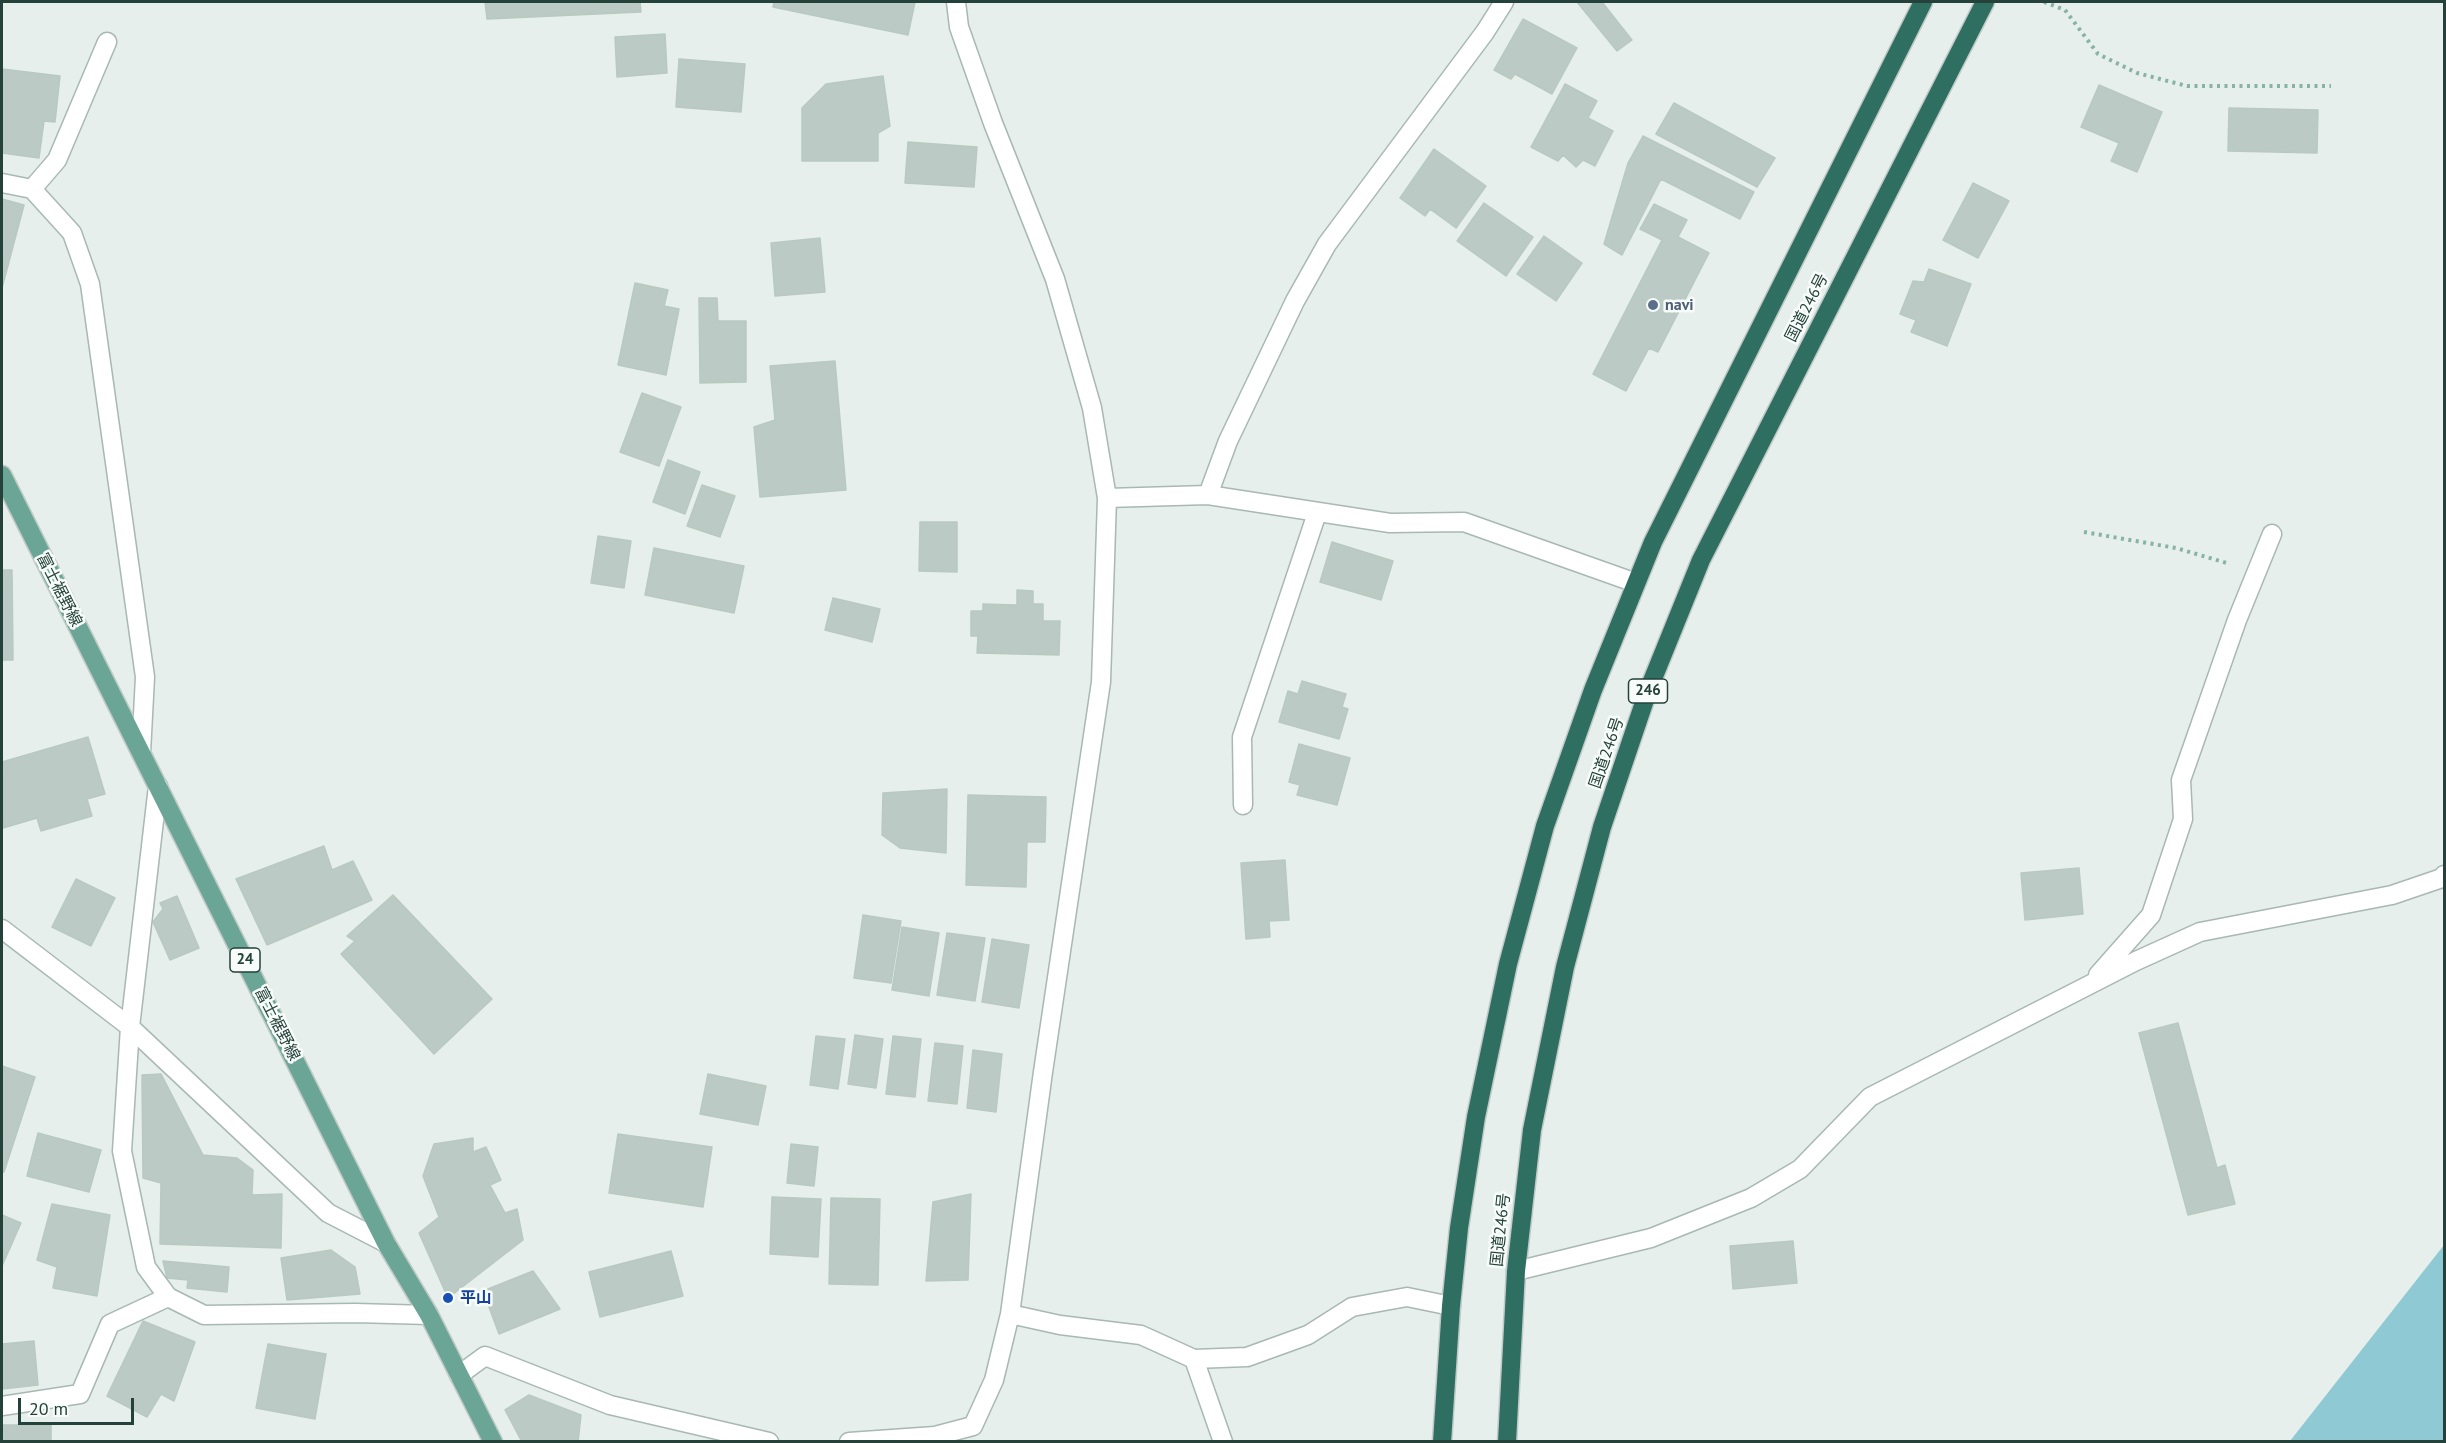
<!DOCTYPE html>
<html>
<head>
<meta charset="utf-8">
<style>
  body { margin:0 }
  #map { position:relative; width:2446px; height:1443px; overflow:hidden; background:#e6efeb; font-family:"PT Sans",sans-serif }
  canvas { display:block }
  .frame { position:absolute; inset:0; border:3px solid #24423a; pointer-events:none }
  .scale { position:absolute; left:18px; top:1398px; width:116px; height:27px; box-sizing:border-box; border:3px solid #24423a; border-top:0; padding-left:8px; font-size:18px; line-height:21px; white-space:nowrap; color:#24423a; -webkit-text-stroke:4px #f7fbf9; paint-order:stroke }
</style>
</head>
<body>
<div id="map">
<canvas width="2446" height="1443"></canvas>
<div class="frame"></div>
<div class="scale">20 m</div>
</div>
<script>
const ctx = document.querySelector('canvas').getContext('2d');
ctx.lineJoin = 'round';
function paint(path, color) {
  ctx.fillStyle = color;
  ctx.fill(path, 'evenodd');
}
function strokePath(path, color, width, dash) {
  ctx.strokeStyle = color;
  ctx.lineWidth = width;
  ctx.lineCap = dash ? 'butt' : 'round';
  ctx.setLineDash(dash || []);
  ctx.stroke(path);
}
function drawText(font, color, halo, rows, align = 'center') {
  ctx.font = font + ' "PT Sans","Noto Sans JP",sans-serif';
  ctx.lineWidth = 5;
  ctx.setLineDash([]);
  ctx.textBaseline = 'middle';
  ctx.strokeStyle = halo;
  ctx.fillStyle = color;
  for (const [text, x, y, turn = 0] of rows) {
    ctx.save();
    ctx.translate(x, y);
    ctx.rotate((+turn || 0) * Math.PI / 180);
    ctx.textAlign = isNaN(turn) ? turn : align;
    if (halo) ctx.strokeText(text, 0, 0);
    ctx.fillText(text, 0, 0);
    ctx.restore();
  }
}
paint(new Path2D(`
  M2444,1391V1441H2415Z`), '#bfe0c8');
paint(new Path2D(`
  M2444,1245V1363L2395,1441H2290Z`), '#8ec9d4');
strokePath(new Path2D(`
  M2416,1442L2444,1396`), '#8ec9d4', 69);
const building = new Path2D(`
  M485,2H640L641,12L487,19Z
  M774,2H915L908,35L773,7Z
  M1577,2H1602L1632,40L1617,51Z
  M1523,19L1577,48L1552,94L1515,74L1511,79L1494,70Z
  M665,34L667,73L617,77L615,37Z
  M679,59L745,64L741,112L676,107Z
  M2,69L60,76L55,122L44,121L39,158L2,153Z
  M883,76L890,126L878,133V161H802V108L826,84Z
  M1565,84L1597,101L1588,118L1613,131L1595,166L1583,160L1576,167L1563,155L1558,161L1531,147Z
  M2099,85L2162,112L2137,172L2111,161L2119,143L2081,127Z
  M1674,103L1775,158L1757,187L1656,134Z
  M2229,108L2318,110L2317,153L2228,151Z
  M1643,136L1754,192L1740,219L1661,179L1622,255L1604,244L1628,163Z
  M908,142L977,147L974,187L905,183Z
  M1434,149L1486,186L1456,228L1430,209L1425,216L1400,198Z
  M1973,183L2009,201L1978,258L1943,240Z
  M2,199L24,205L2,288Z
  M1484,203L1533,237L1506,276L1457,241Z
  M1654,204L1687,220L1678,237L1709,253L1658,352L1649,348L1626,391L1593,374L1662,240L1640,229Z
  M1544,236L1582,263L1556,301L1517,274Z
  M820,238L825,292L775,296L771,243Z
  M1929,269L1971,284L1947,346L1911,332L1916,320L1900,314L1913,281L1924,282Z
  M635,283L668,290L664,306L679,309L666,375L618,365Z
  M699,298H717L718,321H746V382L700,383Z
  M835,361L846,490L760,497L754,427L775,420L770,366Z
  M642,393L681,407L659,466L620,452Z
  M668,460L700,472L685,514L653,502Z
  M702,485L735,496L720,537L687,526Z
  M920,522H957V572L919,571Z
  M598,536L631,541L624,588L591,583Z
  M1332,542L1393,561L1381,600L1320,582Z
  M2,547V570H12L13,660H2Z
  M654,548L744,566L734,613L645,595Z
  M1017,590L1033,591V604H1043V621H1060L1059,655L977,653L978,636H971V611H983V604L1017,605Z
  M833,598L880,609L872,642L825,630Z
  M1302,681L1346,694L1342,707L1348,709L1339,739L1279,722L1288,691L1298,694Z
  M88,737L105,794L87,799L92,816L41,831L37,818L3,828L2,762Z
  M1299,744L1350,758L1337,805L1297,795L1300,785L1289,782Z
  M947,789L946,853L900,848L882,835L883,793Z
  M968,795L1046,797L1045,842H1027L1026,887L966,885Z
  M324,846L332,870L353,861L372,900L267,945L236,879Z
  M1285,860L1289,920L1269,921L1270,937L1246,939L1241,863Z
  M2079,868L2083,914L2025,920L2021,873Z
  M76,879L115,898L91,946L52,927Z
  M393,895L492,999L434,1054L341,954L355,941L347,936Z
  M177,896L199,948L170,960L153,922L163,909L160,903Z
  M863,915L901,921L891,983L854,978Z
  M902,927L939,933L929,996L892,990Z
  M947,933L985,938L975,1001L937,995Z
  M992,939L1029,945L1019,1008L982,1002Z
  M2178,1023L2217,1168L2225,1165L2235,1204L2188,1215L2139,1033Z
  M855,1035L883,1039L876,1088L848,1084Z
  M816,1036L845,1039L838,1089L810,1085Z
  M893,1036L921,1039L915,1097L886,1094Z
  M935,1043L963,1046L957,1104L928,1101Z
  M973,1050L1002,1054L996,1112L967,1108Z
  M2,1066L35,1077L4,1172L2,1171Z
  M161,1074L203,1155L237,1158L253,1170L252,1195L282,1194L281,1248L160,1244L161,1183L143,1178L142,1075Z
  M708,1074L766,1086L758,1125L700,1114Z
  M38,1133L101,1150L89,1192L27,1176Z
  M618,1134L712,1147L703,1207L609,1193Z
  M473,1138V1152L486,1147L501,1180L490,1185L505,1213L517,1209L523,1240L448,1298L419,1233L439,1217L423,1176L434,1144Z
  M791,1144L818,1147L814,1186L787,1183Z
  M971,1194L968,1280L926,1281L933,1202Z
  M772,1197L821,1199L818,1257L770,1254Z
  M831,1198L880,1199L878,1285L829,1284Z
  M52,1204L110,1215L97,1296L53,1288L57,1267L37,1260Z
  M2,1215L21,1223L2,1266Z
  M1793,1241L1797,1283L1733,1289L1730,1246Z
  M331,1250L355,1267L360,1294L287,1300L281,1258Z
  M671,1251L683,1296L600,1317L589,1272Z
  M163,1261L229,1267L227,1292L187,1288L188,1280L167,1278Z
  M533,1271L560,1309L499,1334L483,1291Z
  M143,1321L195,1342L174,1401L161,1394L147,1417L107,1396Z
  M34,1341L38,1385L2,1389V1344Z
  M268,1344L326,1354L315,1419L256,1408Z
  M529,1395L581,1415L578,1442H522L505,1410Z
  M2,1425H51V1442H2Z`);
paint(building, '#bbcac4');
strokePath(building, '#b8c9c2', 1.5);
const lane = new Path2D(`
  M1194,1359L1223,1442`);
const street = new Path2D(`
  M2,183L32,189L72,233L90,284L145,677L141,753
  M32,189L57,160L107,42
  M1208,495L1228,441L1295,301L1327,244L1485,32L1504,2
  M1107,498L1208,495L1390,523L1464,522L1636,583
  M1243,805L1242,737L1317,513
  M2,929L130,1027L328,1213L386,1243
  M2098,975L2151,915L2183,819L2181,780L2237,620L2272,534
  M1516,1271L1651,1238L1751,1198L1800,1169L1870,1097L2136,961L2200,932L2392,895L2442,878L2444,875
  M168,1297L204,1315L355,1313L429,1315
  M1010,1314L1060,1325L1141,1335L1194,1359L1247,1357L1308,1335L1352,1307L1407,1297L1451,1306
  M459,1375L485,1356L610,1405L769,1442
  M2,1406L80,1394L110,1324L168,1297L146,1267L122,1151L130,1027L158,786
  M849,1442L935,1436L973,1426L994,1380L1010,1314L1043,1072L1101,682L1107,498L1092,408L1055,279L993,123L959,27L956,2`);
const primary = new Path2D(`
  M2,475L386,1243L429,1315L493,1442`);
const highway = new Path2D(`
  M1442,1442L1451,1306L1459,1228L1476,1117L1508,964L1545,826L1593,690L1653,542L1923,2
  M1507,1442L1516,1271L1532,1130L1565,967L1602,827L1648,691L1701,560L1985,2`);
strokePath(lane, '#a8b8b2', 21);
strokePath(street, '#a8b8b2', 21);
strokePath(primary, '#c2cac8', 21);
strokePath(highway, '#c2cac8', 21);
strokePath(new Path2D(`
  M2044,2L2065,10L2098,54L2137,73L2187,86H2331
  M2084,532L2176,548L2230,564`), '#86b3a5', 4, [3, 4.5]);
strokePath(lane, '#fff', 18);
strokePath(street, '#fff', 18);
strokePath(primary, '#6aa596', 18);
strokePath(highway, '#2f6f62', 18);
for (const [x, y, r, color] of [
  [1653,305,6,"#5c6f8a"],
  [448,1298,6,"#1a4fb4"]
]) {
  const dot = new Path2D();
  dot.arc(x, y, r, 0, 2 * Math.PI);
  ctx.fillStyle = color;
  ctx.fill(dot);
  strokePath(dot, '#f7fbf9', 2);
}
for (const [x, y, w] of [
  [1648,691,39],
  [245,960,30]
]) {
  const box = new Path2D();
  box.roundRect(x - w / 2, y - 12, w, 24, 4.5);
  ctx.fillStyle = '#f7fbf9';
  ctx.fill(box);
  strokePath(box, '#24423a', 1.5);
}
drawText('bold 15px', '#24423a', null, [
  ["246",1648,691],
  ["24",245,960]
]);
drawText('bold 16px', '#4e5e75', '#f7fbf9', [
  ["navi",1665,305]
], 'left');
drawText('16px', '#24423a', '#f7fbf9', [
  ["国道246号",1807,308,-63],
  ["富士裾野線",59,590,63],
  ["国道246号",1607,753,-71],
  ["富士裾野線",277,1024,63],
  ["国道246号",1501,1230,-84]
]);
drawText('bold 16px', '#164399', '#f7fbf9', [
  ["平山",460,1298]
], 'left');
</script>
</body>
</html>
